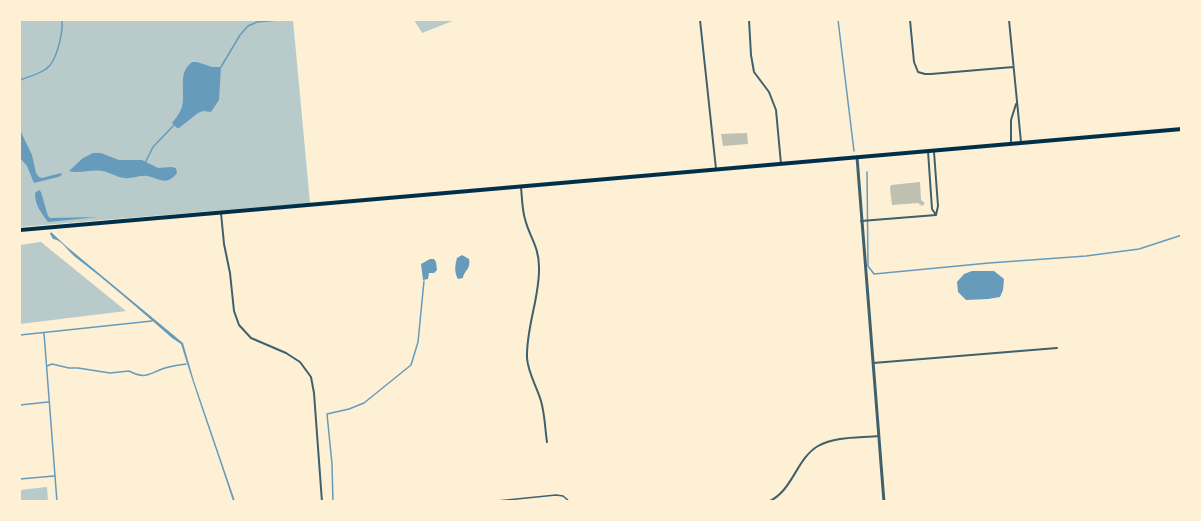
<!DOCTYPE html>
<html>
<head>
<meta charset="utf-8">
<style>
  body { margin:0 }
  #map { position:relative; width:1201px; height:521px; overflow:hidden; background:#fdf0d5; font-family:Roboto,sans-serif }
  canvas { display:block }
  .frame { position:absolute; inset:0; border:21px solid #fdf0d5; pointer-events:none }
</style>
</head>
<body>
<div id="map">
<canvas width="1201" height="521"></canvas>
<div class="frame"></div>
</div>
<script>
const ctx = document.querySelector('canvas').getContext('2d');
ctx.lineJoin = 'round';
function paint(path, color) {
  ctx.fillStyle = color;
  ctx.fill(path, 'evenodd');
}
function strokePath(path, color, width, dash) {
  ctx.strokeStyle = color;
  ctx.lineWidth = width;
  ctx.lineCap = dash ? 'butt' : 'round';
  ctx.setLineDash(dash || []);
  ctx.stroke(path);
}
paint(new Path2D(`
  M20,20H293L310,203L20,227Z
  M414,20H455L422,33Z
  M40,242H41L126,311L20,324V245Z
  M47,487L48,501H20V490Z`), '#b9caca');
paint(new Path2D(`
  M192,62H197L212,67H221L219,100L211,112L203,111L198,113L179,128H177L172,123C176,118 180,113 182,107C186,91 177,73 192,62Z
  M20,130L32,155L36,173L39,177L42,178L61,173L62,175L58,177L34,183L27,166L20,158Z
  M93,153H101L119,160H142L158,168L171,167L176,168L177,173C166,187 159,178 147,176C140,175 132,179 124,178C116,177 110,172 102,171C90,169 80,174 69,171L83,158Z
  M39,190L41,192L48,216L50,218L98,217L48,222C41,212 35,206 35,193Z
  M51,232L66,246L183,343L194,381L235,501H233C216,448 197,397 181,344L172,338C140,310 108,282 74,256C67,250 62,240 53,239L50,234Z
  M462,255L469,259C471,270 464,270 463,278L458,279C454,272 455,265 457,258Z
  M430,259H434L436,262L437,270L434,273H429L428,279L423,280L421,264Z
  M972,271H994L1004,279L1003,290L1000,297L988,299L966,300L958,292L957,282L964,274Z`), '#669bbc');
strokePath(new Path2D(`
  M838,20L854,151
  M221,67L240,35L248,26L257,22L278,20
  M20,80C28,77 39,74 46,69C57,62 63,32 62,20
  M145,163L153,147L175,124
  M867,172L868,266L874,274L989,263L1086,256L1139,249L1182,235
  M44,333L57,502
  M20,335L152,321
  M47,366L52,364L69,368H78L110,373L129,371C145,379 147,375 162,369C169,366 178,365 186,364
  M20,405L48,402
  M20,479L54,476
  M333,502L332,464L327,414L349,409L364,403L411,365L418,342L424,281`), '#669bbc', 1.5);
paint(new Path2D(`
  M747,133L748,144L723,146L721,134Z
  M920,182L921,200L925,203L922,206L918,203L892,205L890,188L891,185Z`), '#bec0b2');
strokePath(new Path2D(`
  M487,502L556,495L563,496L570,502`), '#3f606c', 1.5);
strokePath(new Path2D(`
  M700,20L716,169
  M749,20L751,55L754,72L769,92L776,110L781,164
  M910,20L914,62L918,72L925,74H931L1013,67
  M1009,20L1021,142
  M1011,144V120L1016,104
  M928,151L932,209L936,215L938,206L934,152
  M521,187C522,197 522,209 525,219C529,236 539,246 539,267C540,297 526,327 527,358C528,373 537,387 541,401C545,415 545,429 547,442
  M221,213L224,244L230,273L234,311L239,325L251,338L286,353L300,362L311,377L314,393L322,502
  M861,221L936,215
  M873,363L1057,348
  M768,502C793,491 796,459 818,446C836,436 860,438 879,436`), '#3f606c', 2);
strokePath(new Path2D(`
  M857,157L884,502`), '#3f606c', 3);
strokePath(new Path2D(`
  M20,230L1182,129`), '#003049', 4);
</script>
</body>
</html>
